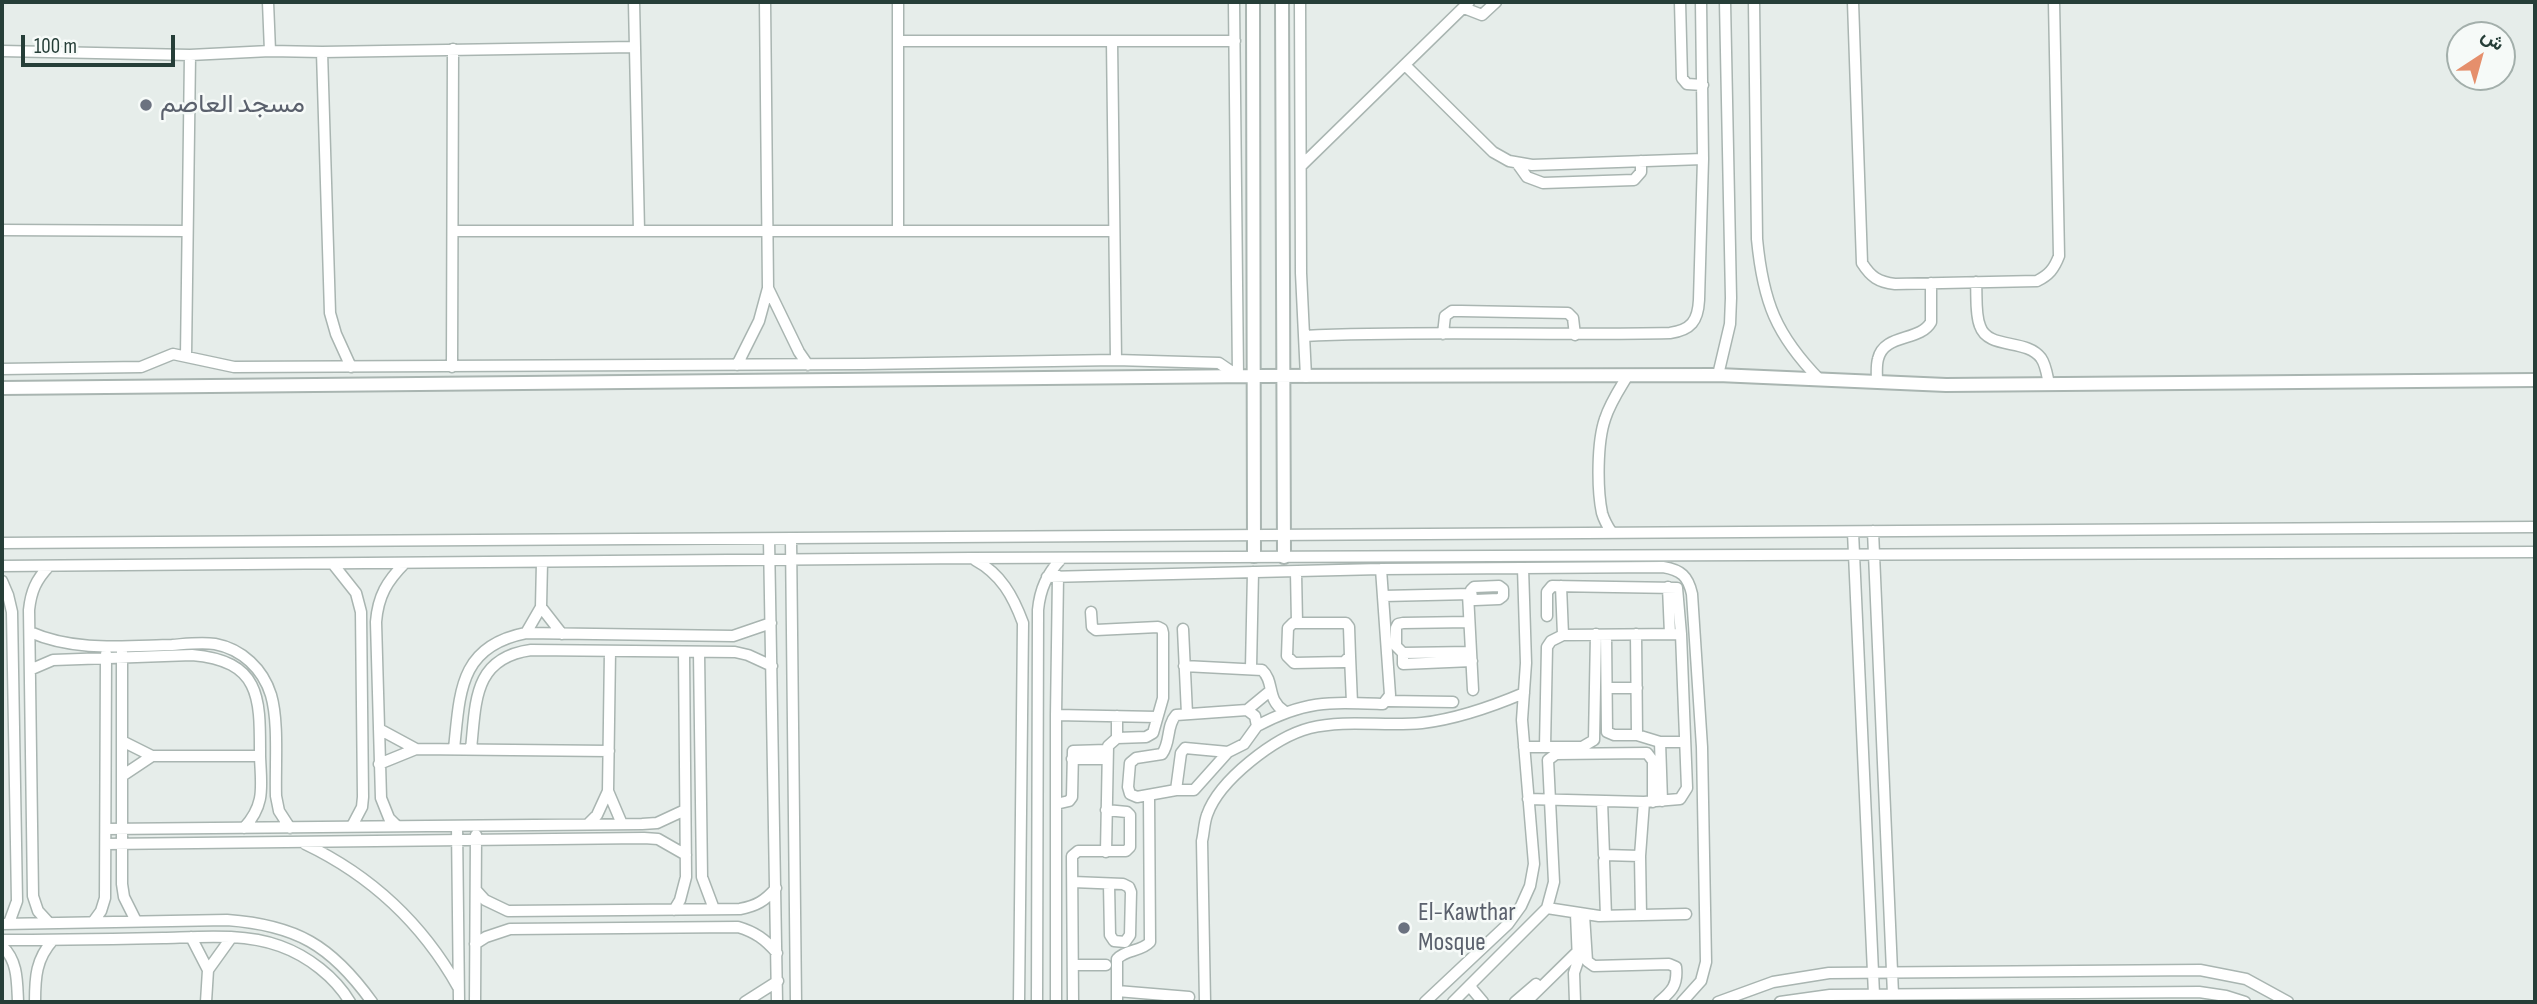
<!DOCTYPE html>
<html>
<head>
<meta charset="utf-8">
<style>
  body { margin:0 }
  #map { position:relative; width:2537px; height:1004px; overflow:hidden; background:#e6edea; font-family:"Sofia Sans Condensed",Vazirmatn,sans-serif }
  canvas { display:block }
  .frame { position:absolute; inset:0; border:4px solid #263e38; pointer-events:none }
  .north { position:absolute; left:2446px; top:21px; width:70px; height:70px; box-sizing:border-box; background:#f6faf8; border:2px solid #a3afab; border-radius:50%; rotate:36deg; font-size:19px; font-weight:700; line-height:28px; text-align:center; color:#263e38 }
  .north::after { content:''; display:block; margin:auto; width:24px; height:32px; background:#e58f6c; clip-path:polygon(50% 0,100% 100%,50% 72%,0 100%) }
  .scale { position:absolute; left:21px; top:35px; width:154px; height:32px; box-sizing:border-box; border:4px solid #263e38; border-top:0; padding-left:9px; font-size:21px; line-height:24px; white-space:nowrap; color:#263e38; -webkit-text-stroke:5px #f6faf8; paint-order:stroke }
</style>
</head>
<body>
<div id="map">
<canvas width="2537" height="1004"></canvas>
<div class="frame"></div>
<div class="north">ش</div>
<div class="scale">100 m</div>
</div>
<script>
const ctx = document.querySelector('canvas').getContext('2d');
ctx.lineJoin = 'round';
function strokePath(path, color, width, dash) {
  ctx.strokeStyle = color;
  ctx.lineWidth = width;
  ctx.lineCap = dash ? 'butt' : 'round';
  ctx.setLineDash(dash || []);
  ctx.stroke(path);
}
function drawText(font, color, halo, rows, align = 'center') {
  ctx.font = font + ' "Sofia Sans Condensed",Vazirmatn,sans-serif';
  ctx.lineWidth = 5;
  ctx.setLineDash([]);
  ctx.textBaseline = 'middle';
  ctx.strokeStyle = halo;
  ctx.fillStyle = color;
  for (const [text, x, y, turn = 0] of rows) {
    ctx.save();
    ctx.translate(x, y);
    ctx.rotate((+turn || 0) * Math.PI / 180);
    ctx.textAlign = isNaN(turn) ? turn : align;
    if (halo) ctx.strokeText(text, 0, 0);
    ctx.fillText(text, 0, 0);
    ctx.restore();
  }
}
const minor = new Path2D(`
  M268,2L270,51
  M634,2L639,231
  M1234,2L1238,376
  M1300,2L1301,273L1306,377
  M1680,2L1682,78L1687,84L1703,85
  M1754,2L1757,239C1763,302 1776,335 1820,380
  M1853,2L1862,263C1871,277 1878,282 1895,284L2037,281C2049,275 2054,269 2059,256L2054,2
  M1464,8L1482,15L1496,2
  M898,41H1235
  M1112,41L1116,360
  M2,51L190,55L270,51L322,52L634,47
  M322,52L330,313L336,334L351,367
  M1405,65L1493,152L1509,161L1532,165L1703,159
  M1517,163L1527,177L1543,183L1634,180L1641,172V161
  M1302,165L1469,2
  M2,230L187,231
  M453,231H1114
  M898,231V2
  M1976,282C1977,296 1975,314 1980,326C1988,350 2026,338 2041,358C2046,365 2047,375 2049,384
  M768,288L799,352L808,365
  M1443,334L1445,316L1452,311H1461L1568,313L1573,318L1575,335
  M1304,336C1426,330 1548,336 1670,333C1691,330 1698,321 1699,300L1703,159L1701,2
  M186,356L190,55
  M737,365L759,321L768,288L765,2
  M452,367L453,49
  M2,369L141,367L173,354L234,367L863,364L1116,360L1219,363L1238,376
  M1718,375L1730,324L1731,298L1725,2
  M1877,382C1877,375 1876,366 1878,359C1884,333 1920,342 1931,322V283
  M1873,531L1893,994
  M1853,532L1874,994
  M1612,533C1608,527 1604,520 1602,513C1597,489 1597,442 1605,419C1610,403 1619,390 1628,375
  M769,539L777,1002
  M791,539L796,1002
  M2,543L2535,527
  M975,560C1001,574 1013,596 1023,623L1019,1002
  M333,564L356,593L361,612L363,797L362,807L352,826
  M2,566L971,558L2535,552
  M1296,572L1297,623
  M1047,577L1381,569L1663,567C1681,570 1688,576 1692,594L1702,747L1706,962L1701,981L1682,1002
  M2,581L8,595L12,612L17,901L9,923
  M1499,586L1503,589V596L1499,599L1475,600L1472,598L1471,590L1474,587Z
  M1561,586L1563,635
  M1668,587L1670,634
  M1468,594L1473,690
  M1383,596L1471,594
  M541,607L562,634
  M1091,612L1092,627L1096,630L1158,627L1162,629L1163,633V698L1153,733L1146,737L1117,738L1108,746L1106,852
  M1469,622L1403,623L1398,624L1396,628V646L1403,653L1471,652
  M1293,623H1346L1349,627L1350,656L1344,662L1294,663L1287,656L1288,628Z
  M1183,629L1187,714
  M30,632C75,652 125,646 172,645C186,644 201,642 215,644C242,649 263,669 271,695C279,722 275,767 276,796L279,811L290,828
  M526,633L541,607L542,562
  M1636,634L1637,735
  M1606,635L1607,732L1614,735H1637L1660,742H1685
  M122,652V884L124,897L136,921
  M699,652L702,877L714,909
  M1403,653V664L1472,661
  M1350,656L1352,703
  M1184,666L1262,670C1275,682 1266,699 1284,711
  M1251,668L1253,572
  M32,669L53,660L192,655C262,661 260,699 260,756C261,786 266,804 244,828
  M1607,688H1637
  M1388,701L1453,702
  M1247,710L1270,691
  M1056,715L1157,717
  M1257,726C1306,700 1330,702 1383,704L1390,695L1381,569
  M379,729L416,749
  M1117,738V716
  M122,741L152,756H260
  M1660,742L1662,801
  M1524,747H1582L1594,740L1596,634
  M1545,747L1547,647L1551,641L1563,635L1681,634
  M454,749C460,692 459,646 526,633L733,636L771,623
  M471,749C476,702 473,658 531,650L735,652L748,655L772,666
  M1072,759H1106
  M379,764L416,749L609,751
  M122,776L152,756
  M1176,790L1181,753L1185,748L1228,752L1194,790H1176L1137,797L1130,794L1128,787L1130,763L1136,758L1162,754C1171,742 1166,726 1176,715L1247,710L1255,716L1257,726L1244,744L1228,752
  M608,791L622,824
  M1528,799L1644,802L1680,799L1687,788L1681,634L1677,588L1552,586L1547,592V616
  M1602,801L1604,855L1640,856
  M1056,804L1069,801L1072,797L1073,751L1107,750
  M588,824L597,815L608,791L610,651
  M397,826L389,818L381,798L376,622C378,596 387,581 405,563
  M457,826L459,1002
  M106,829L642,824L657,823L685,810
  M106,844L644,838L658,839L686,855
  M305,844C372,876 422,923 458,987
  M1604,861L1606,916
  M1073,882L1123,884L1129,887L1131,892L1130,935L1125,942L1114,941L1110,935L1109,884
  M476,890L485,900L508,911L740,909C756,906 765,901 776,888
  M1547,908L1599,916L1686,914
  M674,910L680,900L686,877L684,652
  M1584,915L1587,961L1594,966L1669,964L1676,967C1678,985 1672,991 1659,1002
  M1641,915L1640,856L1644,802
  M93,922L101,911L105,898L106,654
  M49,923L38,911L33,896L29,610C31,591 36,580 49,566
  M2,924L227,920C296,925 331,945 372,1002
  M191,937L208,970L206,1002
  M2,940C55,940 109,939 163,938C201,937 244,933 280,946C308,956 335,977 350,1002
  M475,944L486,937L510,929L738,927C755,932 765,939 777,953
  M2,946C18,961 17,981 18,1002
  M1073,965H1106
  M208,970L231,938
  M1117,991L1189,997
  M35,1002C35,977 36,959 53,940
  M475,1002L476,835
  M745,1002L778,981
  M1037,1002L1038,610C1040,589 1047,574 1061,559
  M1056,1002V715L1058,576
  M1073,1002L1072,856L1078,851H1126L1130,847V815L1127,812L1106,810
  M1117,1002V959C1126,949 1141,952 1150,942L1149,796
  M1205,1002L1202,841C1204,833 1204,823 1207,815C1219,780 1275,737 1310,728C1347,719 1385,727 1422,723C1457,719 1491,707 1524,693
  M1425,1002L1508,924L1521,906L1530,886L1534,864L1522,720L1526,663L1523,568
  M1453,1002L1471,984
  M1483,1002L1472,989L1471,984L1547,908L1554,882L1548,760L1556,754L1647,753L1653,761V802
  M1515,1002L1536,984
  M1526,1002L1577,952
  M1575,1002L1574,973L1578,961L1576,914
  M1718,1002L1773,982L1829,973L2200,970L2246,979L2288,1002
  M1780,1002L1830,995L2199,992L2226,996L2245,1002`);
const tertiary = new Path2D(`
  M1253,2L1254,556
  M1282,2L1284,557
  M2,388L1253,376L1718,375L1946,385L2535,380`);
strokePath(minor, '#a9b5b1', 13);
strokePath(tertiary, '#a9b5b1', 16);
strokePath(minor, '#fff', 10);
strokePath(tertiary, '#fff', 12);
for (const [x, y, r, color] of [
  [146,105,7,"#6b7280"],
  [1404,928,7,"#6b7280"]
]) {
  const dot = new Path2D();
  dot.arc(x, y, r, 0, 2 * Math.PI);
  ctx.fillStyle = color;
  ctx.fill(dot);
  strokePath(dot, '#f6faf8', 2.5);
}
drawText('26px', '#5b616d', '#f6faf8', [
  ["مسجد العاصم",160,105],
  ["El-Kawthar",1418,913],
  ["Mosque",1418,943]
], 'left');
</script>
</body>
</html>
